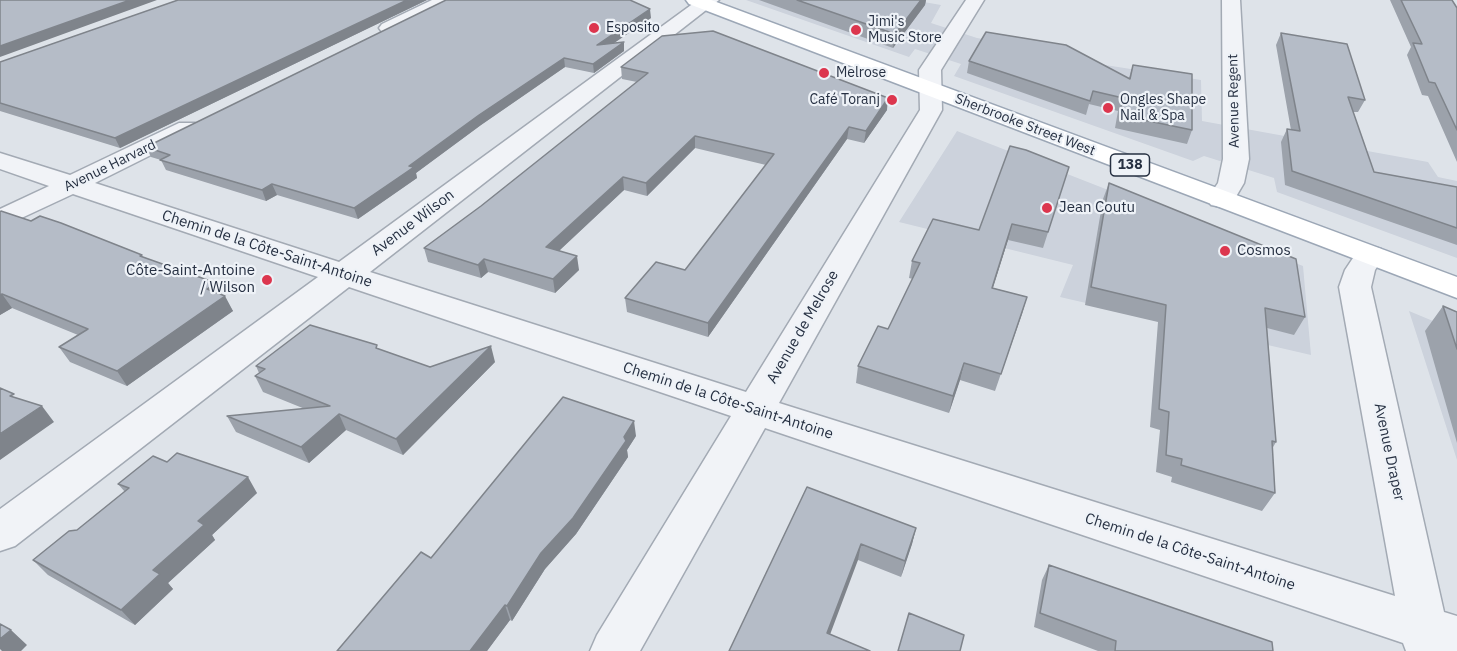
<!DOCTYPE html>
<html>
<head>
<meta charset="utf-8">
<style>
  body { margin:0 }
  canvas { display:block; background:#dee3e9 }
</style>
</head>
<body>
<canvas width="1457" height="651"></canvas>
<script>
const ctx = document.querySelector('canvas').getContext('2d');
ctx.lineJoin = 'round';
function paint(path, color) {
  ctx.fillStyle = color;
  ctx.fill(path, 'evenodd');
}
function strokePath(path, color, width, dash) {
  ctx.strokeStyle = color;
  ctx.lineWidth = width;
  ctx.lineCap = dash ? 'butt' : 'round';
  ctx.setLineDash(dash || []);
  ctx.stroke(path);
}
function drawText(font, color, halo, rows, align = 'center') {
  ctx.font = font + ' "IBM Plex Sans",sans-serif';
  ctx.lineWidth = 4.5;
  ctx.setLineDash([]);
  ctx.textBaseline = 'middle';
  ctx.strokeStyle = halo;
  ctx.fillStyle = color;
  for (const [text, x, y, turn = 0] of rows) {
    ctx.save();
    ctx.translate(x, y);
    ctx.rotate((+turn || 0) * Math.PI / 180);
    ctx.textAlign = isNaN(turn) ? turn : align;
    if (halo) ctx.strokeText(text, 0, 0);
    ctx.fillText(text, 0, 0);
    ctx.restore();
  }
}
paint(new Path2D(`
  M746,0H912L941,5L931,23L977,38L1084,56L1086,62L1201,80L1202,121L1428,162L1438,177L1457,181V258L1277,192L1274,178L1204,156L1193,161L954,76L961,64L915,49L909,57Z
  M957,131L1303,266L1311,355L1060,297L1073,265L899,222Z
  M1409,311L1457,331V460Z`), '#ccd2dc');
const minor = new Path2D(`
  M432,0H455L396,32H382L379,28L382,24Z
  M698,0H719L370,272L746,392L920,110L919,70L966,0H984L941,70L942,110L779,403L1395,596L1339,287L1345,270L1359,249L1370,246L1381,249L1385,255L1375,270L1371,287L1444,612L1457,616V651H1406L1403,643L765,428L640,651H590L597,635L731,416L349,287L15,546L0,551V509L318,277L73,194L0,228V209L49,186L0,169V153L70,175L179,123H195L199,128L195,133L95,183L339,262Z
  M1222,0H1240L1249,159L1244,183L1231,205L1221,207L1211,205L1207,199L1218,183L1223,159Z`);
const major = new Path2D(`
  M686,0H711L1457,277V298L689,4Z`);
strokePath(minor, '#a3aab4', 3);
strokePath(major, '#9ca7b6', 3);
paint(minor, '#f1f3f7');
paint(major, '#fff');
paint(new Path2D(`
  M178,0H427L120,148L0,111V62Z
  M759,0H926L925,5L893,48Z
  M1390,0H1452L1457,8V162L1428,96L1422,95L1407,55L1411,47Z
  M651,18L613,43L624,42V51L594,73L565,67L481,125L416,173L417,178L358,219L277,195L266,201L166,170L161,160L151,157L146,147Z
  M1281,33L1365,100L1358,112H1353L1374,172L1457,187V245L1285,185L1281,142L1287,129L1291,130L1276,45Z
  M969,61L1129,78L1133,65L1192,130L1187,144L1115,128L1118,111L1089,104L1086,115L967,73Z
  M621,67L887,110L864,143L847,139L708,337L627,312L625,298L685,270L766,165L695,148L647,196L624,190L559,251L579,270L555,293L488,272L481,278L428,262L424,248L481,206L637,82L622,79Z
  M1069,167L1043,248L1008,240L993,288L1027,297L995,391L960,380L949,413L856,383L858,366L888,329L913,279L909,278L912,261L979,230Z
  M1109,183L1305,317L1294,335L1267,328L1276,442L1272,449L1275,493L1262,511L1171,482L1172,477L1156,472L1160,430L1150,427L1158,322L1085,305L1103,199Z
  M0,212L143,258L216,283L222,295L233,311L127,386L70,362L59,347L78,335L12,308L0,315Z
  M1443,306L1457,312V443L1425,331Z
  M378,349L430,367L495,362L403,455L346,430L309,463L236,432L227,416L305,409L263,392L255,376L259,373L256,366Z
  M636,436L627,450L628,457L576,534L545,569L512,621L510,620L487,651H337L431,558Z
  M167,462L257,493L212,535L215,540L168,583L173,589L135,625L48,575L33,560L77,530L125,492L118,484Z
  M807,487L916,528L912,544L901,577L858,560L729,651Z
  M1049,565L1273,651H1098L1034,627L1042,580Z`), '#9ca2ab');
paint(new Path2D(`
  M130,0H157L0,57V46Z
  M407,0H427L120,148L115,138Z
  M921,0H926L925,5L893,48L895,34Z
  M650,9L651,18L598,54L597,45Z
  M624,42V51L594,73L593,64Z
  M564,58L565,67L481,125L416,173L417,178L358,219L354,208L409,166L479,115Z
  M888,98L887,110L864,143L866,131Z
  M849,127L847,139L708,337V323Z
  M695,136V148L647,196L646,183Z
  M623,177L624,190L548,261L546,247Z
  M272,184L277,195L266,201L262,190Z
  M1012,224L1008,240L987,305L992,288Z
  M577,256L579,270L555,293L553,279Z
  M484,259L488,272L481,278L478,265Z
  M216,283L223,297L225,296L233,311L127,386L117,371L207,289Z
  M2,294L12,308L0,315V295Z
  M1027,297L1022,314L995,391L1001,374Z
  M491,346L495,362L403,455L396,439Z
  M964,363L960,380L949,413L953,396Z
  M42,406L54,422L0,460V434Z
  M339,414L346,430L309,463L301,447Z
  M634,421L636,436L627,450L628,457L576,534L545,569L512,621L507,606L541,553Z
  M248,477L257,493L212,535L215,540L168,583L173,589L135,625L121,610L153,570L198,521Z
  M916,528L912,544L901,577L905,561Z
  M861,544L858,560L825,648L827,633Z
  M505,605L510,620L487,651H470Z
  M11,630L27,645L21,651H2L0,649V639Z`), '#7f848b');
const building = new Path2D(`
  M0,0H130L0,46Z
  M178,0H407L115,138L0,103V62Z
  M446,0H630L650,9L597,45L624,42L593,64L564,58L479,115L409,166L414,167L354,208L272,184L262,190L160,160L170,155L146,147Z
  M797,0H921L895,34Z
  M1401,0H1452L1457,8V130L1435,83L1429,82L1413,43L1422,44Z
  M713,31L888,98L866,131L849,127L708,323L625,298L656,262L685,270L774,154L695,136L646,183L623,177L546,247L577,256L553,279L484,259L478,265L424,248L481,206L648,73L621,67L662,36Z
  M986,32L1066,45L1130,79L1133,65L1192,74V130L1120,115L1123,98L1093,91L1090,101L969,61Z
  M1281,33L1347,44L1365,100L1348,97L1374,172L1457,187V228L1292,171L1287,129L1300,131Z
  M1010,146L1026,150L1069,167L1048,232L1012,224L992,288L1027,297L1001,374L964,363L953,396L858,366L878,326L888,329L920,263L912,261L933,219L979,230Z
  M1109,183L1296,259L1305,317L1265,308L1276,442L1272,441L1275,493L1181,465L1182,459L1166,455L1169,412L1159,409L1166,305L1091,287Z
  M1,211L31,221L40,216L61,223L142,255L140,256L216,283L207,289L225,296L117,371L59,347L88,329L2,294L0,295V212Z
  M1443,306L1457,312V349Z
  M310,325L377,345L376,348L430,367L491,346L396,439L339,414L301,447L227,416L330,406L255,376L265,369L256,366Z
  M0,388L14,394L10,396L42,406L0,434Z
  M563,397L634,421L624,437L626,441L573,518L541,553L507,606L505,605L470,651H337L421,552L431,558Z
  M177,453L248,477L198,521L204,525L153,570L160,574L121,610L33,560L69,531L77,530L129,488L118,484L153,456L167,462Z
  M807,487L916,528L905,561L861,544L827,633L870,651H729Z
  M1049,565L1272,642L1273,651H1115L1116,641L1040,613Z
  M909,613L964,635L960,651H898Z
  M0,624L11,630L0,639Z`);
paint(building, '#b5bcc7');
strokePath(building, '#7f848b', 1.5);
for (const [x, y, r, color] of [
  [594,28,6,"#dc364e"],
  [856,30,6,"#dc364e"],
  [824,73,6,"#dc364e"],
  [892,100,6,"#dc364e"],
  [1108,108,6,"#dc364e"],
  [1047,208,6,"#dc364e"],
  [1225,251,6,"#dc364e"],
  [267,280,6,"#dc364e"]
]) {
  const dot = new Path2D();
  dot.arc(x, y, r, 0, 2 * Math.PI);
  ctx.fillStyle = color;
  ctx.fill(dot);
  strokePath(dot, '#eef2f7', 2);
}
drawText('14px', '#263042', '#eef2f7', [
  ["Jimi's",868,22],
  ["Music Store",868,38],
  ["Esposito",606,28],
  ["Melrose",836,73],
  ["Café Toranj",880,100,"right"],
  ["Ongles Shape",1120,100],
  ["Nail & Spa",1120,116]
], 'left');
drawText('14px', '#263042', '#eef2f7', [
  ["Avenue Regent",1234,101,-91],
  ["Sherbrooke Street West",1025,125,21],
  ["Avenue Harvard",110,166,-26]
]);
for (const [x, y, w] of [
  [1130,165,39]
]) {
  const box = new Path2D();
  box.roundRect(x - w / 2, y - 11, w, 22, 4.5);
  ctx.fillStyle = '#eef2f7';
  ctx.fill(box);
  strokePath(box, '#263042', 1.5);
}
drawText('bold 14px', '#263042', null, [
  ["138",1130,165]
]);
drawText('15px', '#263042', '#eef2f7', [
  ["Jean Coutu",1059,208],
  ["Cosmos",1237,251],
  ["Côte-Saint-Antoine",255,271,"right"],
  ["/ Wilson",255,288,"right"]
], 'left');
drawText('15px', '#263042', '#eef2f7', [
  ["Avenue Wilson",413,223,-37],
  ["Chemin de la Côte-Saint-Antoine",267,249,18],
  ["Avenue de Melrose",803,327,-60],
  ["Chemin de la Côte-Saint-Antoine",728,401,18],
  ["Avenue Draper",1389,452,78],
  ["Chemin de la Côte-Saint-Antoine",1190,552,18]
]);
</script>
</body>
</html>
